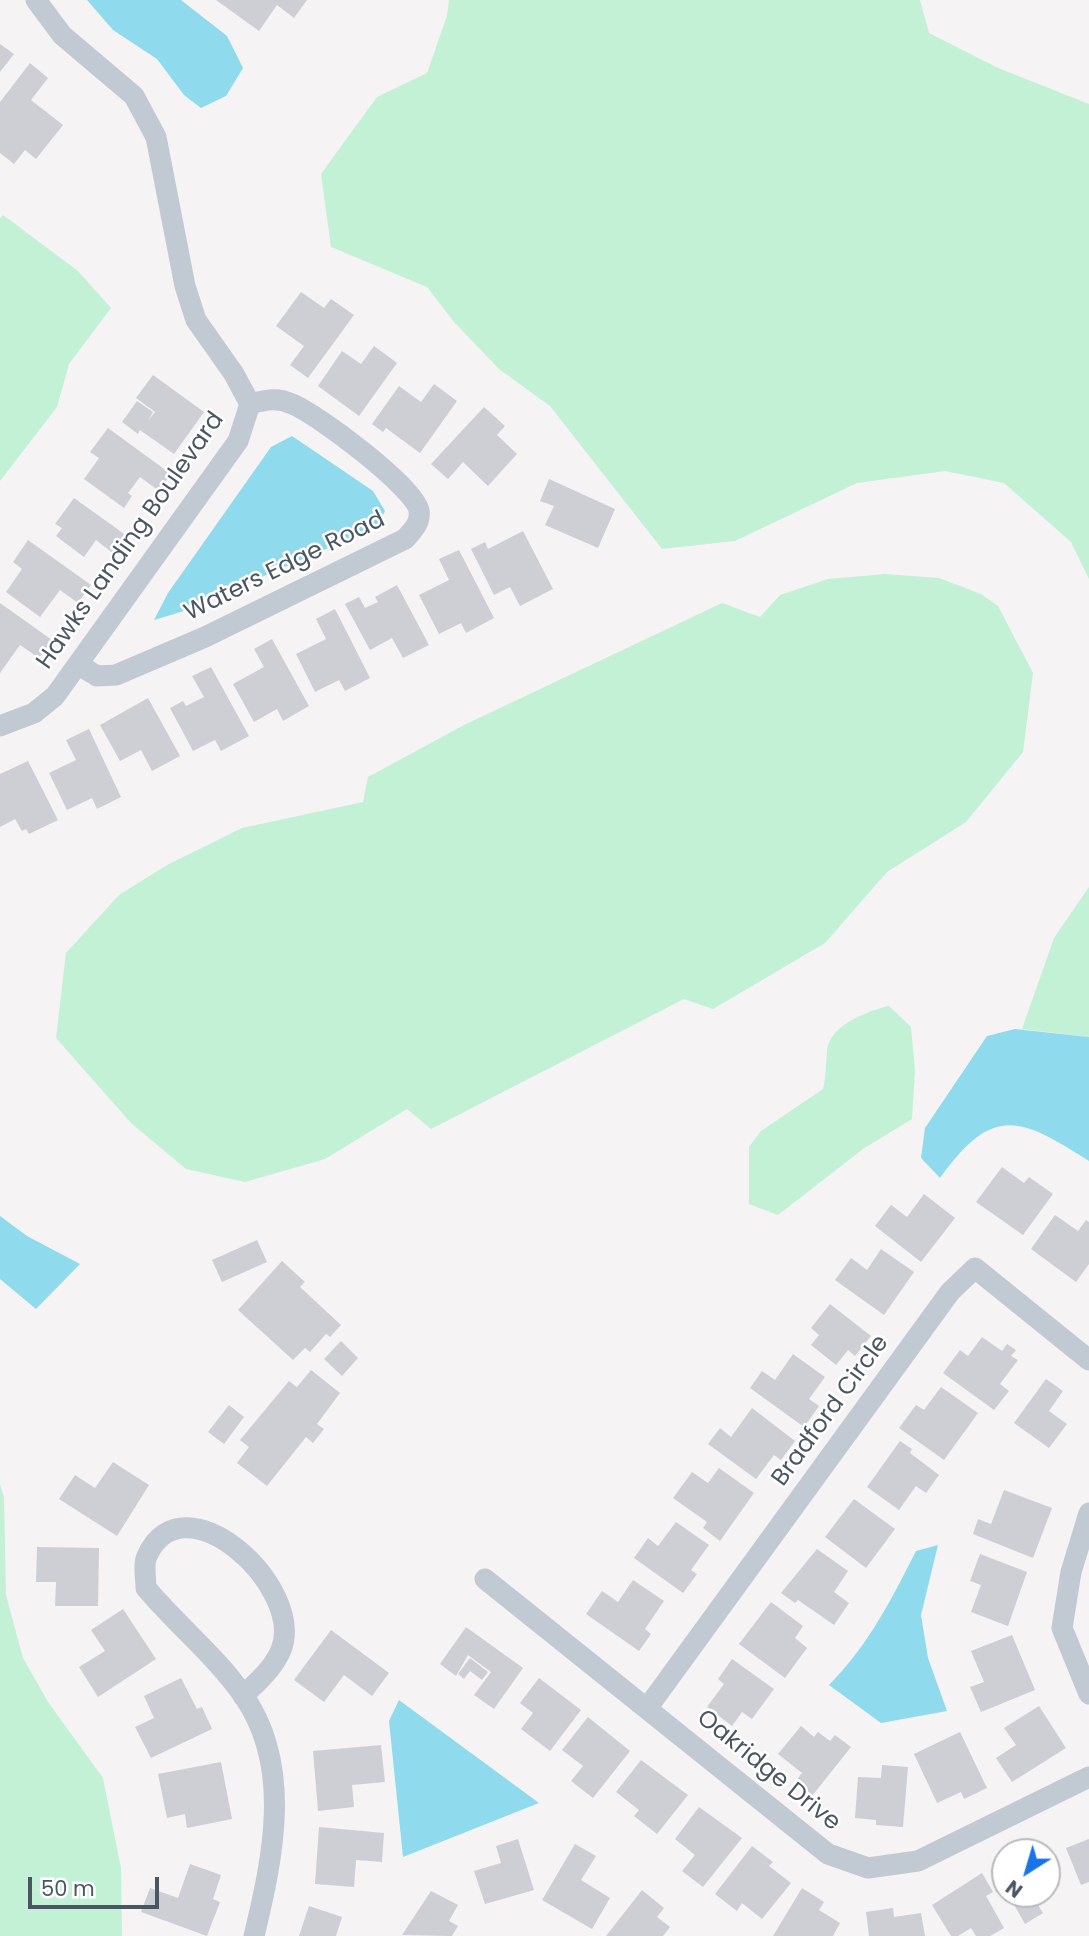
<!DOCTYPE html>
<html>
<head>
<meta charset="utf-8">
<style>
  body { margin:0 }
  #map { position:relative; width:1089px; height:1936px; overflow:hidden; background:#f5f3f3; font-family:Poppins,sans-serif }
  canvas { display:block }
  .north { position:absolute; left:991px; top:1838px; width:70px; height:70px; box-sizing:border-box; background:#fff; border:2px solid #b7bbc0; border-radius:50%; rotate:217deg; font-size:19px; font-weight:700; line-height:28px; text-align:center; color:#4a5661 }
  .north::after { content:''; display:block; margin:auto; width:24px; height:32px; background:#1a73e8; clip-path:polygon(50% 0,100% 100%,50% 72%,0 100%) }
  .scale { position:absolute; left:28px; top:1877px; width:131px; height:32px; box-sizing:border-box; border:4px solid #4a5661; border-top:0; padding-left:9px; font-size:21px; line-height:24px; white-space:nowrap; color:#4a5661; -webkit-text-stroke:5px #fff; paint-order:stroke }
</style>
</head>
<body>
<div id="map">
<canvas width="1089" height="1936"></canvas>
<div class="north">N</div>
<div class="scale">50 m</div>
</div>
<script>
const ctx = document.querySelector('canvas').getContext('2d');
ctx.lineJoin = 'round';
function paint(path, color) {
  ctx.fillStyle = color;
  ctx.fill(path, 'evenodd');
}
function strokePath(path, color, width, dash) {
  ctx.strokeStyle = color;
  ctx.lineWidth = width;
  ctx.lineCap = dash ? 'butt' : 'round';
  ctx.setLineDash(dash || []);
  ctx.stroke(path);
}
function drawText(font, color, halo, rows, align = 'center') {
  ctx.font = font + ' Poppins,sans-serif';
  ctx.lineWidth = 5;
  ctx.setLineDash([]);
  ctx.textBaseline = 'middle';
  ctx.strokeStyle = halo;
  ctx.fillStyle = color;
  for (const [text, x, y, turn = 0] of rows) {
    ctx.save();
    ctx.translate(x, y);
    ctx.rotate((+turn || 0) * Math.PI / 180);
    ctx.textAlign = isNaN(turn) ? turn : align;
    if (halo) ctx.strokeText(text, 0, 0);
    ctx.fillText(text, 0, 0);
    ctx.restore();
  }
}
paint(new Path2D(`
  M449,0H920L929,33L998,68L1089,104V579L1071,542L1004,483L945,471L857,483L735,541L662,549L550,406L499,369L454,322L427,287L331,247L321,174L377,97L427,73L447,16Z
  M3,215L78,271L111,308L69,364L57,407L0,481V218Z
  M885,574L939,578L981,594L998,606L1033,673L1023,752L966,822L887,872L825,943L713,1009L684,999L431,1129L407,1109L325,1159L245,1182L186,1169L131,1123L56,1038L66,953L119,895L167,865L242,828L363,802L368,777L464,725L722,603L760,617L780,595L828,579Z
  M1089,887V1037L1022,1029L1054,938Z
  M889,1006L911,1027L915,1071L912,1119L863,1149L778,1215L749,1204V1147L761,1131L823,1089C826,1076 826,1064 827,1050C831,1024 868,1011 889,1006Z
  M0,1484L4,1497L6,1595L23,1658L48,1702L103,1778L121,1868L122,1936H0Z`), '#c3f1d5');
paint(new Path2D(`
  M87,0H181L227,36L243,68L226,96L201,108L184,95L157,59L113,30Z
  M292,436L373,491L385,511L376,527L184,611L154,620L168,593L271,447Z
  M1015,1029L1089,1037V1161C1020,1117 993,1104 940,1178L921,1158L925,1128L987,1036Z
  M0,1216L27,1236L80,1264L36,1309L0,1279Z
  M938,1545L921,1615L928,1658L947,1711L881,1723L829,1685C868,1646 891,1600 916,1551Z
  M399,1700L539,1803L403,1857L389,1721Z`), '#90daee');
paint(new Path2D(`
  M216,0H307L294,18L277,5L259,31Z
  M0,44L14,54L0,72Z
  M30,63L48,78L31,100L63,125L36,159L25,150L14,164L0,153V102Z
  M301,292L324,308L331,299L354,315L308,378L290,365L304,346L276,326Z
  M374,346L397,363L359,416L318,386L342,351L361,364Z
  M153,375L204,412L174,454L140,430L138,434L122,422L137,401L153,412L148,421L155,412L136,398Z
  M434,384L457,401L420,453L386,428L383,432L372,424L399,386L421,402Z
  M484,407L505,426L497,435L517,454L488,486L463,462L448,479L431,464Z
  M108,428L171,474L159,491L140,477L128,493L132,496L124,508L84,479L99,458L90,452Z
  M549,479L615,509L598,548L545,525L554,506L540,501Z
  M74,498L127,536L114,554L96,540L84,557L56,536L62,528L55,524Z
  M523,531L553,589L520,606L510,587L494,595L471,549L485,542L488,549Z
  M28,540L91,585L78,603L60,590L40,617L6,592L22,569L13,562Z
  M459,550L494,618L466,633L461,623L439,634L419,595L449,580L439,559Z
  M397,585L429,645L403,658L392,638L370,650L345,604L359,597L365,608L378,602L375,597Z
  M0,603L52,640L39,658L20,645L0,673Z
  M335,609L370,678L345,691L339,680L315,692L296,654L326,639L316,619Z
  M272,639L309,706L283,721L277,709L254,722L233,684L264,667L254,649Z
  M211,667L249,736L221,751L215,740L193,751L170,708L183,701L186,706L204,697L192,676Z
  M148,698L180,756L152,771L141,750L120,761L100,725Z
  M89,729L121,797L97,809L92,798L67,810L49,773L76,760L66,740Z
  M28,761L58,820L29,834L26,829L22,831L15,819L0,827V774Z
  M1002,1167L1024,1183L1029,1177L1053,1194L1023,1235L976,1202Z
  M924,1194L955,1218L921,1262L875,1226L891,1205L907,1217Z
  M1055,1215L1078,1231L1086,1220L1089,1222V1264L1076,1282L1031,1249Z
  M257,1240L267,1262L222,1282L212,1260Z
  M881,1249L914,1272L884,1315L835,1280L851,1258L867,1270Z
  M282,1261L305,1282L300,1287L341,1325L330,1337L326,1334L310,1352L305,1348L293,1360L238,1310Z
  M830,1304L871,1336L855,1356L848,1350L836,1365L811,1345L819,1335L811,1328Z
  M982,1337L1002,1351L1007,1344L1016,1350L1011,1356L1018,1360L1000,1384L1009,1391L994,1410L943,1373L960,1350L968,1356Z
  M341,1341L358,1358L342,1376L324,1359Z
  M793,1354L825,1377L809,1399L819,1406L804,1427L750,1388L762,1371L775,1380Z
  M311,1370L340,1393L317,1424L324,1429L313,1443L306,1437L267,1486L237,1463L249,1447L240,1440L289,1381L297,1387Z
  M1046,1379L1063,1391L1049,1411L1067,1424L1049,1448L1014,1423Z
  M941,1387L978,1413L944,1460L899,1428L916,1405L924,1410Z
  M229,1405L244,1417L224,1444L208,1432Z
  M752,1408L795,1441L781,1460L774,1455L756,1479L708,1444L720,1428L731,1437Z
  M900,1441L912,1449L910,1453L939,1475L926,1493L916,1486L899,1510L867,1487Z
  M113,1462L149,1485L117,1536L59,1499L75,1475L95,1488Z
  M719,1468L754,1493L720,1541L703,1528L707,1522L673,1498L692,1472L708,1483Z
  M1004,1490L1052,1508L1033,1558L973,1534L978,1519L991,1524Z
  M854,1499L895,1529L866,1568L825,1537Z
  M676,1522L709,1545L691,1570L697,1574L683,1593L634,1558L648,1538L658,1546Z
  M37,1547L99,1548L98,1606H55L56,1582H36Z
  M817,1549L848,1571L834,1592L849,1603L834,1625L798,1600L795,1603L781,1593Z
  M980,1554L1027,1572L1008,1626L971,1612L981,1585L970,1581Z
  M633,1580L664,1601L645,1629L651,1634L639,1651L586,1614L602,1591L618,1602Z
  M771,1602L803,1626L795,1638L807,1648L785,1678L739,1644Z
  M123,1609L156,1659L98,1697L79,1667L105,1651L91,1630Z
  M466,1627L523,1668L494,1709L474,1695L491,1672L468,1655L456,1676L440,1664Z
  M331,1630L389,1673L372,1696L344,1675L324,1702L294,1680Z
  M1012,1635L1035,1690L981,1712L970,1687L984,1682L971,1651Z
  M470,1658L488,1672L482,1680L470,1671L464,1679L458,1674Z
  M732,1659L774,1689L752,1719L742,1712L732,1726L707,1707L724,1684L718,1679Z
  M181,1678L197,1709L202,1707L212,1729L151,1758L135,1727L154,1718L144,1696Z
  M539,1678L581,1710L550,1751L521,1729L533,1713L520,1703Z
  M1039,1706L1066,1748L1012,1782L996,1758L1016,1745L1004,1728Z
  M588,1717L630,1751L593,1798L571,1781L583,1766L562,1750Z
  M801,1726L814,1737L818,1732L830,1741L835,1735L851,1747L812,1796L795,1782L802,1773L778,1754Z
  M960,1732L987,1788L964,1799L961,1792L937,1803L914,1754Z
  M381,1745L385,1782L352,1785L354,1807L318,1811L313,1751Z
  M641,1760L688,1795L657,1834L634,1816L639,1810L616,1792Z
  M221,1762L232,1819L187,1828L185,1814L167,1818L158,1774Z
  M882,1765L908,1767L903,1827L876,1825V1820L855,1818L858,1777L881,1778Z
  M699,1807L742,1838L703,1887L682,1871L695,1855L675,1839Z
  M319,1827L384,1833L382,1862L356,1860L354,1887L315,1884Z
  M518,1839L534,1890L485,1904L474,1871L501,1863L496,1846Z
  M1089,1839V1882L1081,1885L1066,1848Z
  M575,1844L596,1856L581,1880L610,1898L592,1929L542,1900Z
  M752,1846L773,1862L769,1866L791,1883L762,1919L742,1903L737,1911L715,1894Z
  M1047,1863L1060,1885L1047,1892Z
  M190,1864L221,1875L213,1899L220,1902L207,1936L141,1912L150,1888L178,1898Z
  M1005,1869V1890L996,1874Z
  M982,1873L993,1892L986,1896L1004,1928L990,1936H976L971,1928L958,1936H951L932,1905Z
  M802,1888L824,1902L819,1910L840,1923L833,1936H773Z
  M642,1890L664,1908L657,1917L670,1927L663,1936H606Z
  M431,1891L458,1905L449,1921L458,1926L452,1936L402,1935Z
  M1008,1894H1044L1035,1900L1043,1913L1025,1924Z
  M309,1906L342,1917L336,1936H299Z
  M893,1908L894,1917L921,1913L925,1936H869L866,1912Z`), '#cdcfd5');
strokePath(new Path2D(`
  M79,665L97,676L116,675L205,637L405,539C412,531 421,523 419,511C416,488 316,413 292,404C277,397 266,400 250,404
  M0,726L34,713L55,696L238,441L250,404L234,374L196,320L185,286L156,137L134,96L62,35L36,0
  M1089,1513L1071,1572L1062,1628L1089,1694
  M485,1579L828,1854L868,1868L918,1861L1089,1777
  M243,1696C257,1682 273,1669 281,1650C306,1587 183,1475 147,1556C143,1564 146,1579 146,1588C177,1625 215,1655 243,1695C293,1766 273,1857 254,1936
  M648,1707L950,1292L975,1268L1089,1360`), '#c1cad2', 21);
drawText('24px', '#4a5661', '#fff', [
  ["Hawks Landing Boulevard",131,541,-55],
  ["Waters Edge Road",285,567,-26],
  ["Bradford Circle",831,1411,-54],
  ["Oakridge Drive",768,1771,39]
]);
</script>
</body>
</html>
